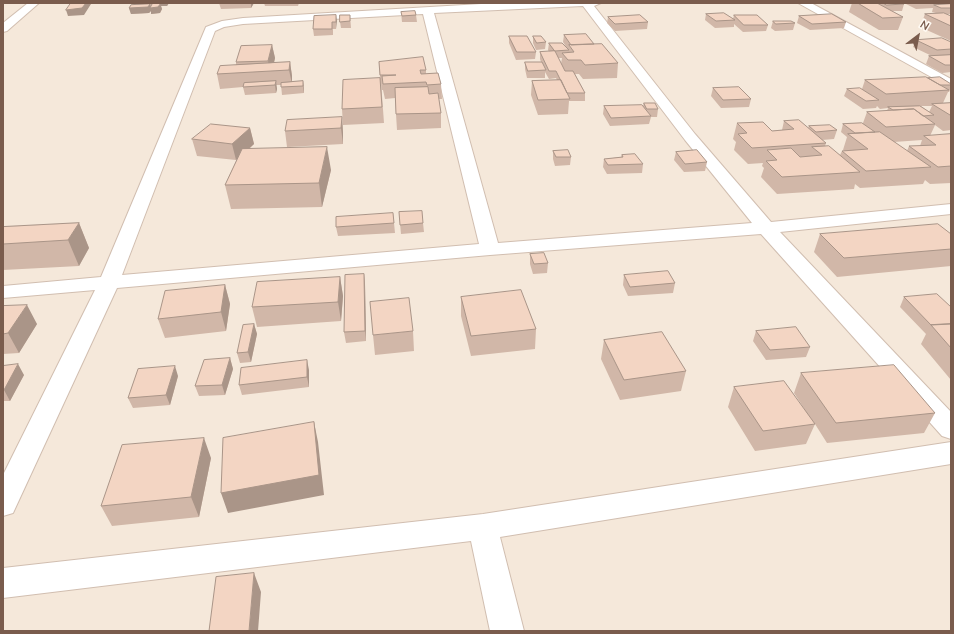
<!DOCTYPE html>
<html>
<head>
<meta charset="utf-8">
<style>
  body { margin:0 }
  #map { position:relative; width:954px; height:634px; overflow:hidden; background:#fdf6ec; font-family:"Nunito Sans",sans-serif }
  canvas { display:block }
  .frame { position:absolute; inset:0; border:4px solid #7a5c4d; pointer-events:none }
  .north { position:absolute; left:898px; top:16px; width:40px; height:40px; -webkit-text-stroke:3px #fffaf3; paint-order:stroke; rotate:32deg; font-size:11px; font-weight:700; line-height:16px; text-align:center; color:#7a5c4d }
  .north::after { content:''; display:block; margin:auto; width:14px; height:18px; background:#7a5c4d; clip-path:polygon(50% 0,100% 100%,50% 72%,0 100%) }
</style>
</head>
<body>
<div id="map">
<canvas width="954" height="634"></canvas>
<div class="frame"></div>
<div class="north">N</div>
</div>
<script>
const ctx = document.querySelector('canvas').getContext('2d');
ctx.lineJoin = 'round';
function paint(path, color) {
  ctx.fillStyle = color;
  ctx.fill(path, 'evenodd');
}
function strokePath(path, color, width, dash) {
  ctx.strokeStyle = color;
  ctx.lineWidth = width;
  ctx.lineCap = dash ? 'butt' : 'round';
  ctx.setLineDash(dash || []);
  ctx.stroke(path);
}
paint(new Path2D(`
  M3,3H951V631H3Z`), '#f5e8da');
const minor = new Path2D(`
  M28,3H39L7,31L3,32V23Z
  M498,3H601L594,6L695,134L771,222L951,204V214L780,232L951,412V439L942,436L761,234L490,255L117,288L13,513L3,516V475L95,290L3,298V286L101,277L206,27L222,21L243,18ZM583,6L685,140L752,223L498,243L434,13ZM423,14L479,244L122,275L215,31L224,27L243,24Z
  M798,3H811L951,79V88Z
  M951,442V464L500,537L524,631H490L471,541L3,598V568L483,514Z`);
strokePath(minor, '#d1beb0', 2);
paint(minor, '#fff');
paint(new Path2D(`
  M138,3H169L167,6H161L162,9L160,13L151,14V11L149,13L131,14L129,8L138,4Z
  M219,3H254L251,8L221,9Z
  M264,3H299L298,6H265Z
  M852,3H902L904,4L902,11H892L903,17L898,30H879L849,12Z
  M904,3H938L937,5L951,4V14H947L951,16V41L920,27L925,14L936,13L932,12L933,8L916,9Z
  M401,12L416,15L417,22H402Z
  M706,14L733,19L734,15L768,25L766,31L743,32L734,24V27L715,28L705,20Z
  M336,15V29H333V35L314,36L313,29Z
  M350,15L351,28H341L340,22Z
  M799,16L846,22L844,28L810,30L797,23Z
  M608,17L648,22L647,29L615,31L607,23Z
  M773,21L795,23L793,30L775,31L771,28Z
  M564,35L594,44L618,63L617,78L583,79L579,74H575L585,93V101H569L568,114L538,115L531,95L532,81L557,80L556,78L549,79L545,72V78H527L525,69V62H541L540,59V52H549L548,50L549,43L568,50L563,42ZM558,58H562L561,64Z
  M509,36L536,52L535,59L516,60L509,43Z
  M533,36L546,42L545,49L536,50L533,43Z
  M916,40L951,42V72L942,73L926,64L929,56H932L913,47Z
  M272,45L275,58L274,63L290,62L292,76V82L303,81L304,89V93L282,95L281,85H276L277,89L276,93L245,95L243,87L220,89L217,74L236,65V62Z
  M379,62L426,70V74L441,84L442,99H439L441,113V128L397,130L395,98L385,99L383,90H382L381,82L384,123L343,125L342,109L380,78Z
  M928,78L951,84V88L949,92H948L943,103H950L951,100V130L943,131L935,125L930,136L951,134V183L930,184L925,180L923,184L860,188L855,184L854,189L777,194L761,177L764,168L762,166L763,163L748,164L734,150L736,142L733,139L737,123L772,131L782,130L784,121L808,128L809,126L837,130L834,139L822,140L826,143L825,146L840,155L842,151H844L843,150L847,137L841,132L843,124L863,123L867,112L887,111L888,108L880,109L877,106L876,108L863,109L844,96L847,89H862L865,80ZM921,106H932L929,112ZM922,140L920,146H909L907,151L894,142Z
  M713,88L751,99L749,107L721,108L711,96Z
  M644,103L658,109L657,117H651L649,124L610,126L603,114L604,106H643Z
  M342,117L343,133V144L287,147L285,131Z
  M250,128L254,144L249,149L331,170L322,207L231,209L225,185L237,159L236,160L197,156L192,139Z
  M553,151L571,157L570,165L555,166L553,159Z
  M676,152L707,162L705,171L684,172L674,160Z
  M622,155L643,164L642,173L607,174L603,167L604,159L621,157Z
  M399,212L423,223L424,232L401,234Z
  M393,213L395,233L338,236L336,227Z
  M79,223L89,248L79,266L3,270V227Z
  M820,234H951V266L837,277L814,252Z
  M530,254L548,263L547,273L533,274L530,264Z
  M364,274L365,284L366,341L346,343L344,332Z
  M624,275L675,283L673,293L628,296L623,285Z
  M340,277L343,296L341,321L257,327L252,307Z
  M225,285L230,304L226,331L165,338L158,319Z
  M461,297L536,329L535,349L471,356L461,316Z
  M904,297L951,307V380L921,344L926,334L900,307Z
  M3,306L37,324L19,353L3,354Z
  M254,324L257,334L251,362L240,363L237,353Z
  M413,331L414,351L375,355L373,335Z
  M756,331L810,347L806,357L766,360L753,341Z
  M604,340L686,371L681,391L620,400L601,359Z
  M230,358L233,369L225,395L199,396L195,386Z
  M3,366L24,375L10,401H3Z
  M309,370V387L242,395L239,385Z
  M801,373L935,413L924,433L827,443L815,424L806,444L755,451L728,407L734,387L805,410L794,393Z
  M178,376L170,405L133,408L128,398Z
  M211,458L199,517L112,526L101,506Z`), '#d1b7a8');
paint(new Path2D(`
  M86,3H91V4L84,15L68,16L66,10Z
  M156,3H169L167,6H161L162,9L160,13L151,14V11L149,13L131,14L129,8L150,4L151,8L157,6Z
  M251,3H254L251,8Z
  M336,15L337,21L336,29Z
  M272,45L275,58L272,71H270L268,61Z
  M290,62L292,76V84L289,70Z
  M276,81L277,89L276,93L275,85Z
  M303,81L304,89V93L303,86Z
  M342,117L343,133V144L341,128Z
  M250,128L254,144L236,160L232,144Z
  M327,147L331,170L322,207L319,183Z
  M79,223L89,248L79,266L68,240Z
  M364,274L365,284L366,341L365,331Z
  M340,277L343,296L341,321L338,302Z
  M225,285L230,304L226,331L221,312Z
  M27,305L37,324L19,353L8,333Z
  M254,324L257,334L251,362L248,352Z
  M230,358L233,369L225,395L222,385Z
  M307,360L309,370V387L307,377Z
  M18,364L24,375L10,401L4,390Z
  M175,366L178,376L170,405L166,395Z
  M314,422L318,442L324,495L228,513L221,493Z
  M204,438L211,458L199,517L191,497Z
  M254,573L261,592L258,631H249Z`), '#aa9588');
const building = new Path2D(`
  M71,3H86L82,8L66,10Z
  M161,3L158,7L150,8L152,4Z
  M858,3H877L903,17L883,18Z
  M883,3H902L904,4L887,5Z
  M150,4L148,7L129,8L131,5Z
  M951,4V8H941L934,5Z
  M415,11L416,15L402,16L401,12Z
  M724,13L735,20L716,21L706,14Z
  M944,13L951,16V26L925,14Z
  M832,14L846,22L812,24L799,16Z
  M336,15V22H332V29H313L314,16Z
  M340,15H350V21L340,22Z
  M640,15L648,22L615,24L608,17Z
  M734,15H757L768,25H744Z
  M773,21H791L795,23L776,24Z
  M586,34L594,44L571,45L564,35Z
  M509,36H527L536,52H517Z
  M533,36H541L546,42L537,43Z
  M942,38L951,42V49L937,50L916,40Z
  M549,43H562L569,50L555,51Z
  M602,44L618,63L585,65L581,60H568L562,53L574,52L569,45Z
  M272,45L268,61L236,62L241,46Z
  M555,51L565,71H573L585,93H567L556,71H549L540,52Z
  M951,55V65H945L929,56Z
  M423,57L426,70H420L421,74L438,73L441,84L427,85L426,82L383,84L382,76L396,75H380L379,62Z
  M290,62L289,70L217,74L220,66Z
  M525,62H542L546,70L528,71Z
  M926,77L949,90L886,94L865,80Z
  M940,77L951,84V85H940L928,78Z
  M380,78L382,107L342,109L343,80Z
  M561,80L570,99L538,100L532,81Z
  M276,81L275,85L243,87L244,83Z
  M303,81V86L281,87V83Z
  M428,87L429,94L438,93L441,113L396,114L395,88Z
  M739,87L751,99L723,100L713,88Z
  M860,88L879,100L866,101L847,89Z
  M644,103H655L658,109H647Z
  M951,103V115H950L932,104Z
  M642,105L651,116L611,118L604,106Z
  M920,106L934,115L923,116L914,109L893,110L888,107Z
  M914,109L935,124L886,127L867,112Z
  M342,117L341,128L285,131L287,120Z
  M799,120L826,143L752,148L738,134L747,133L737,123L763,122L772,131L794,129L784,121Z
  M862,123L875,132L855,133L843,124Z
  M211,124L250,128L232,144L192,139Z
  M830,125L837,130L816,132L809,126Z
  M880,132L931,167L866,171L842,151L868,149L848,134Z
  M951,134V166L938,167L909,146L936,145L924,136Z
  M829,146L860,172L782,177L766,161L777,160L767,150L791,148L800,157L822,155L812,147Z
  M327,147L319,183L225,185L242,149Z
  M568,150L571,157H556L553,151Z
  M697,150L707,162L685,164L676,152Z
  M635,154L643,164L608,165L604,159L623,157L622,155Z
  M422,211L423,223L400,225L399,212Z
  M393,213L394,223L336,227V217Z
  M79,223L68,240L3,244V227Z
  M938,224L951,234V249L844,258L820,234Z
  M544,253L548,263L534,264L530,254Z
  M668,271L675,283L630,287L624,275Z
  M364,274L365,331L344,332L345,275Z
  M340,277L338,302L252,307L257,282Z
  M225,285L221,312L158,319L165,291Z
  M521,290L536,329L471,336L461,297Z
  M937,294L951,307V324L931,325L904,297Z
  M409,298L413,331L373,335L370,302Z
  M27,305L8,333L3,334V306Z
  M254,324L248,352L237,353L243,325Z
  M951,324V348L931,325Z
  M796,327L810,347L770,350L756,331Z
  M662,332L686,371L624,380L604,340Z
  M230,358L222,385L195,386L204,360Z
  M307,360V377L239,385L241,368Z
  M18,364L4,390H3V366Z
  M894,365L935,413L836,423L801,373Z
  M175,366L166,395L128,398L138,369Z
  M784,381L815,424L763,431L734,387Z
  M314,422L319,475L221,493L223,438Z
  M204,438L191,497L101,506L122,445Z
  M254,573L249,631H209L216,577Z`);
paint(building, '#f3d5c3');
strokePath(building, '#aa9588', 1);
</script>
</body>
</html>
